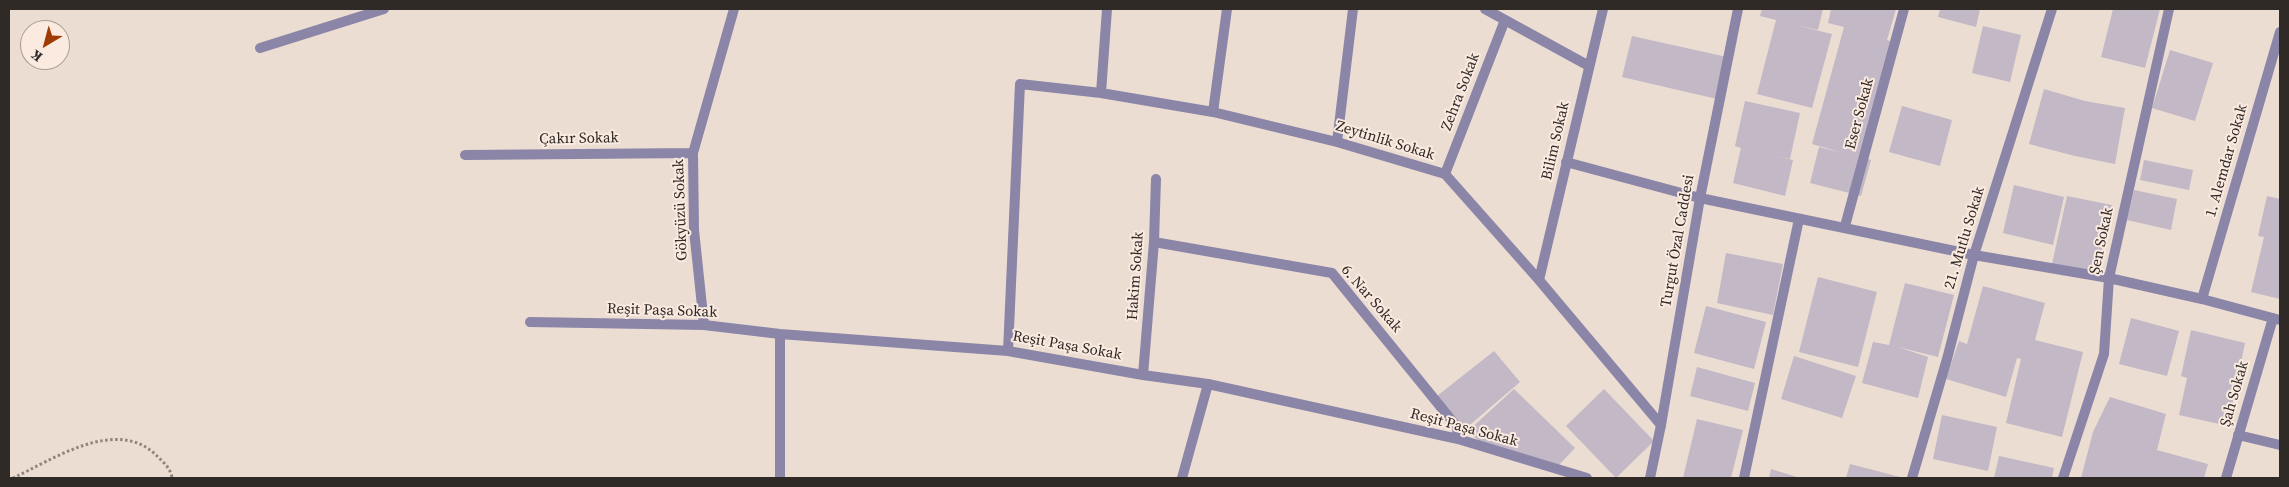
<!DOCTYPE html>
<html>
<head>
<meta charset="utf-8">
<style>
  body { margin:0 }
  #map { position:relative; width:2289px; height:487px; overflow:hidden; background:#ecddd3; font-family:"Source Serif 4",serif }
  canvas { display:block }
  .frame { position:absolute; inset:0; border:10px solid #302a27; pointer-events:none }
  .north { position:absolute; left:20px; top:20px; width:50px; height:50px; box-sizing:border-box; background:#faeae0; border:1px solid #a99d96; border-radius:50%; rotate:217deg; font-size:14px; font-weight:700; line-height:20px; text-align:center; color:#302a27 }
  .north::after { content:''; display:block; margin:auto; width:18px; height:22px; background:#9f3b02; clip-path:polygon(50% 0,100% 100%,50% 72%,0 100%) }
</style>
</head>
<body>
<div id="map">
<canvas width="2289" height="487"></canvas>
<div class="frame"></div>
<div class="north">K</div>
</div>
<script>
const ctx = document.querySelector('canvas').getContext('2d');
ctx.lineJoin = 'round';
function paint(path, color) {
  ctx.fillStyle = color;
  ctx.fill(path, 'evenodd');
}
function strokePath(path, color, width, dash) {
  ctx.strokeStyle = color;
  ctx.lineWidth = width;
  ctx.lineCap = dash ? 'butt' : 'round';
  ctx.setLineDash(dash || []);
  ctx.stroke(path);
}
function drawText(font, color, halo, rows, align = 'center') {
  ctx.font = font + ' "Source Serif 4",serif';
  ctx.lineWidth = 4;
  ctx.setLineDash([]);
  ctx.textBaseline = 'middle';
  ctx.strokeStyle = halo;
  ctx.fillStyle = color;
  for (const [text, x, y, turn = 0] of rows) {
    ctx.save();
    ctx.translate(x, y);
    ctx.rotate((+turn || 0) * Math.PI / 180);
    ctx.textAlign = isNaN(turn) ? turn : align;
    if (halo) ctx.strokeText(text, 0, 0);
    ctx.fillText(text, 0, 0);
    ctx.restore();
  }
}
paint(new Path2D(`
  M1762,9H1823L1818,30L1794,25L1832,34L1812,108L1757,94L1776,20L1760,16Z
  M1831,9H1896L1887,40L1896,43L1864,158L1871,160L1861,196L1810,183L1819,147L1843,153L1812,144L1844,27L1828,23Z
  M1940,9H1980L1976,27L1938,17Z
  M2113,9H2160L2145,68L2101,57Z
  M1983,26L2021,35L2010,82L1972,73Z
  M1632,36L1727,57L1717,99L1622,77Z
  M2170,50L2213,63L2195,121L2152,108Z
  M2044,89L2085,101L2125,108L2115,164L2075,156L2029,144Z
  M1745,101L1800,113L1790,159L1775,156L1793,160L1785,196L1733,183L1741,148L1735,146Z
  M1902,106L1952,120L1940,166L1889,152Z
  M2144,160L2193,170L2189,190L2140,180Z
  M2014,185L2064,197L2053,245L2003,233Z
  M2134,190L2177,199L2171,230L2127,220Z
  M2067,196L2112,205L2097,274L2052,264Z
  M2267,196L2280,199V299L2251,292L2264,237L2258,236Z
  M1726,253L1783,264L1773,315L1717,303Z
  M1818,277L1877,292L1858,367L1799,352Z
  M1905,283L1954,295L1938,357L1898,347L1928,357L1918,398L1862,383L1873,342L1889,345Z
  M1983,286L2045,303L2035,340L2083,352L2062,437L2006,423L2021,359L2017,358L2006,397L1946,379L1959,341L1967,344Z
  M1706,306L1766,322L1754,369L1694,353Z
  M2131,318L2179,331L2167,376L2119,364Z
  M2191,330L2245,343L2228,426L2179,415L2187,378L2181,376Z
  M1494,351L1520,382L1464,430L1437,396Z
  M1794,356L1856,376L1842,418L1781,399Z
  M1697,367L1755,383L1748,411L1690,396Z
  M1514,389L1575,448L1559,465L1480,442L1468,431Z
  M1604,389L1654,441L1616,478L1566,426Z
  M2110,397L2166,414L2157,450L2208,464L2204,478H2081L2093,432Z
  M1942,415L1997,427L1988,471L1933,459Z
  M1697,419L1743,430L1731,478H1683Z
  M1999,456L2054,468L2052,478H1994Z
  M1850,464L1904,478H1846Z
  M1771,469L1800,478H1769Z`), '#c2b8c6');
strokePath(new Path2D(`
  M13,478C52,460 115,417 155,454C162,461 171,468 172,478`), '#8f847e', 3, [2.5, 2.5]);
strokePath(new Path2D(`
  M1182,478L1208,384`), '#8b85a7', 10);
strokePath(new Path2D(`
  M1485,9L1589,66
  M260,48L384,9
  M1101,93L1107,9
  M1213,112L1227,9
  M1337,142L1353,9
  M465,155L693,153
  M1566,162L1700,198L1974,255L2109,278L2202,299L2280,320
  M1445,174L1505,20
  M1845,226L1904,9
  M1154,242L1332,273L1457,427L1458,439
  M1539,280L1603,9
  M2202,299L2280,32
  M530,322L704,325L780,334L1008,351L1143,375L1208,384L1458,439L1587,478
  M704,325L694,230L693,153L734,9
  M1008,351L1020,84L1101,93L1213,112L1337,142L1445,174L1539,280L1661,425
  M1143,375L1154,242L1156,179
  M2238,435L2280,445
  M780,478V334
  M1744,478L1799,219
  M1912,478L1947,359L1974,255L2052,9
  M2063,478L2104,354L2109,278L2169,9
  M2226,478L2273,318`), '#8b85a7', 10);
strokePath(new Path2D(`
  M1650,478L1661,425L1700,198L1738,9`), '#8b85a7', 10);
drawText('15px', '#302a27', '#faeae0', [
  ["Zehra Sokak",1461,92,-69],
  ["Eser Sokak",1860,114,-75],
  ["Çakır Sokak",579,139,-1],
  ["Zeytinlik Sokak",1385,141,17],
  ["Bilim Sokak",1556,141,-77],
  ["1. Alemdar Sokak",2227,161,-74],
  ["Gökyüzü Sokak",681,210,-92],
  ["21. Mutlu Sokak",1965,238,-73],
  ["Turgut Özal Caddesi",1678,241,-80],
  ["Şen Sokak",2102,241,-78],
  ["Hakim Sokak",1136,276,-86],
  ["6. Nar Sokak",1371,299,49],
  ["Reşit Paşa Sokak",662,311,2],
  ["Reşit Paşa Sokak",1067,346,10],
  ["Şah Sokak",2235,394,-74],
  ["Reşit Paşa Sokak",1464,428,15]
]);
</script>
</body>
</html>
